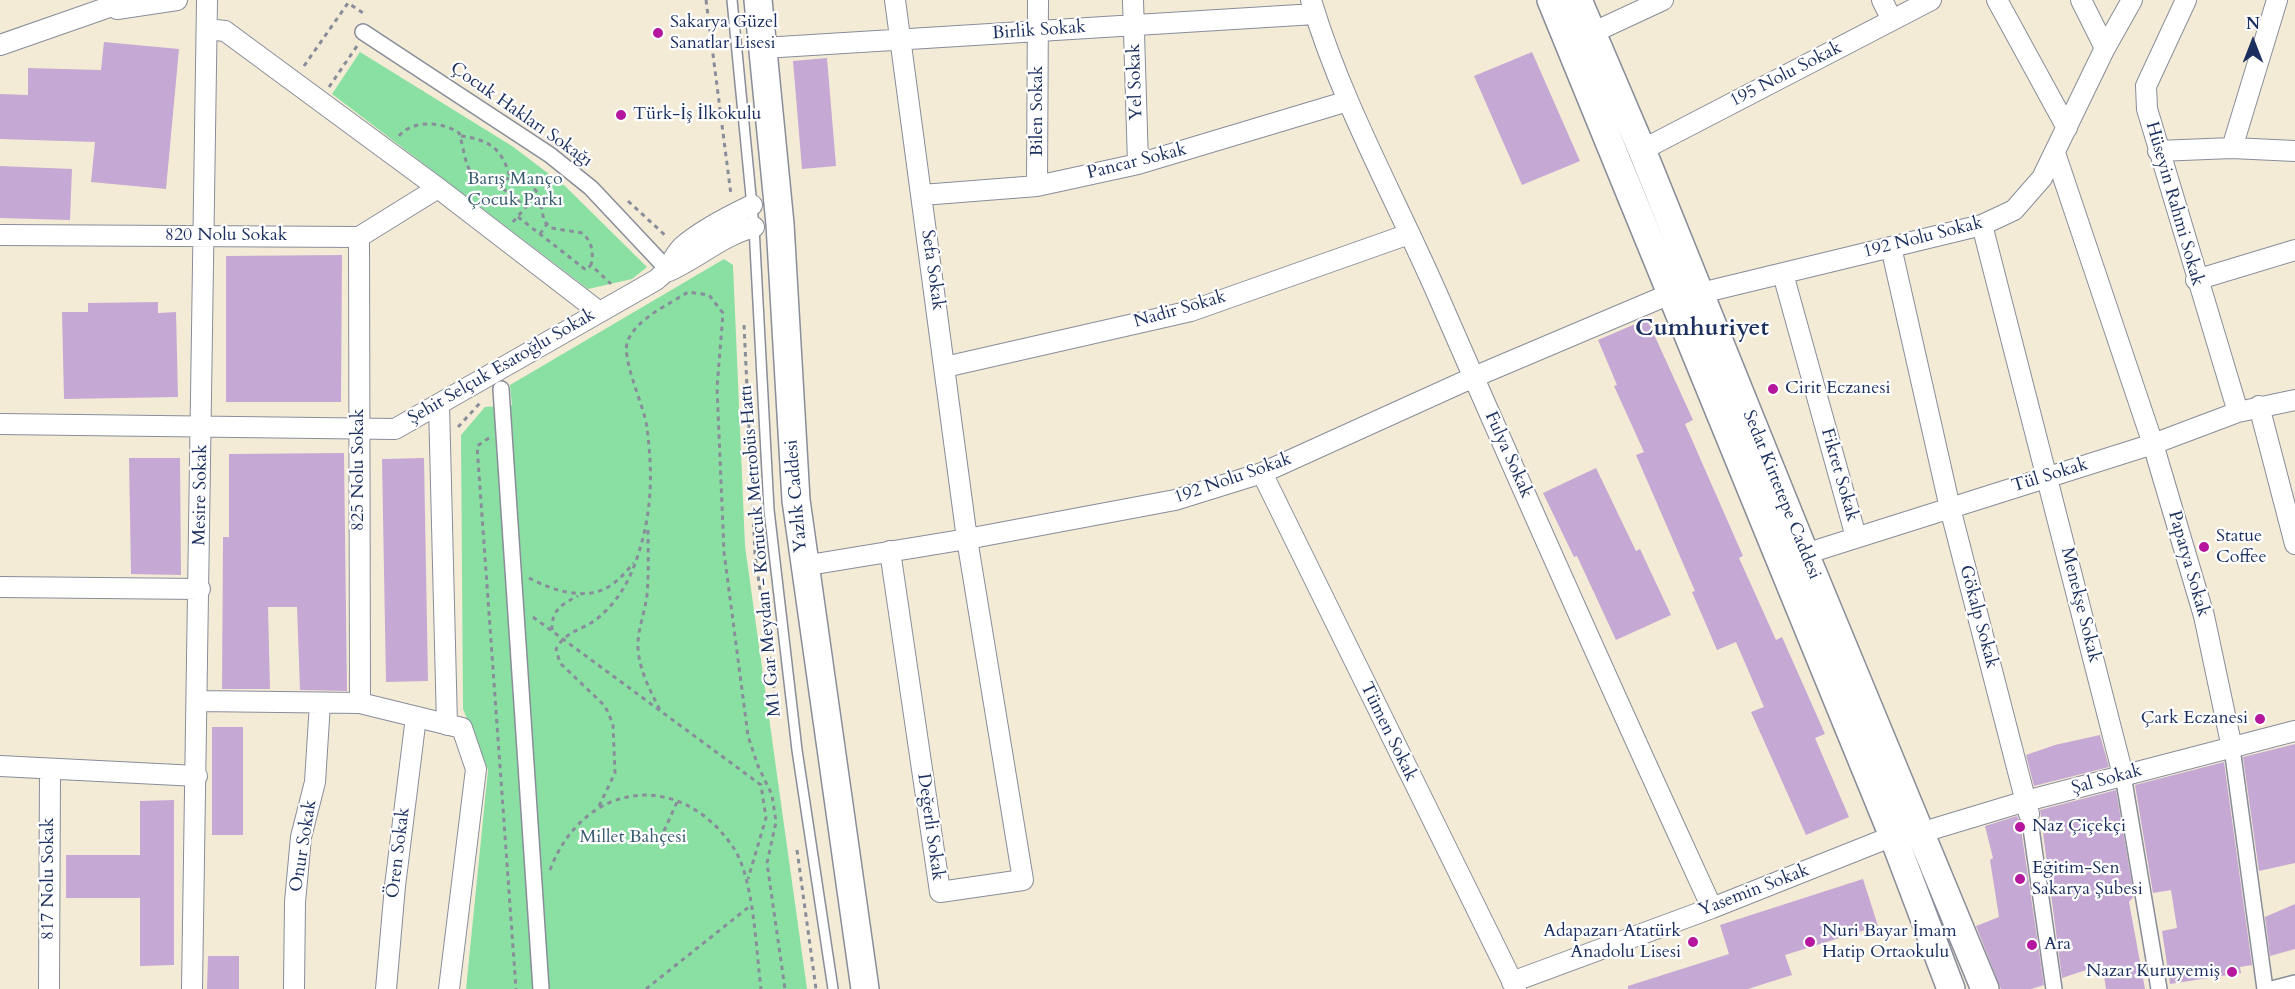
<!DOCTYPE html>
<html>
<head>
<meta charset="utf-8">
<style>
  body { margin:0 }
  #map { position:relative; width:2295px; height:989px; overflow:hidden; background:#f4ebd6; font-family:Cardo,serif }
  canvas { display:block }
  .north { position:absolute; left:2223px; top:12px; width:60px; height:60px; -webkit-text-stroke:4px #fff; paint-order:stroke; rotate:0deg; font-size:16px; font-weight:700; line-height:24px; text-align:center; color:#1b2f5e }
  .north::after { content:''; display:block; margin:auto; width:21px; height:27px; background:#1b2f5e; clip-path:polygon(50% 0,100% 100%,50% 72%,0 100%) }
</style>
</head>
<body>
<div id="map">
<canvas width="2295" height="989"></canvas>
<div class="north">N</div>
</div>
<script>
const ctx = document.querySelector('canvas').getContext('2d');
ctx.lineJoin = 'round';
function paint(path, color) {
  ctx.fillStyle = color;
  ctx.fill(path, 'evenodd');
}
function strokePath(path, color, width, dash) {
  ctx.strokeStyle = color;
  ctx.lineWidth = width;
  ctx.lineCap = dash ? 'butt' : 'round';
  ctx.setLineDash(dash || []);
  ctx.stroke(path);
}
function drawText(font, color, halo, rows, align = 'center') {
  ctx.font = font + ' Cardo,serif';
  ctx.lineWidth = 4.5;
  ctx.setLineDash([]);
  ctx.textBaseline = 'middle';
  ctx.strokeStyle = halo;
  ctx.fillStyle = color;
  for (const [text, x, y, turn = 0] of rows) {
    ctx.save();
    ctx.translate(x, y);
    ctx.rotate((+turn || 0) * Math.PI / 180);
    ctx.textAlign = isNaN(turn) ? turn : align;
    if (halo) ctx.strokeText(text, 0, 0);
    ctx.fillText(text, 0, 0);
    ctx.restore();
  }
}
paint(new Path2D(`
  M360,52L512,146L565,186L647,267L632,279L588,289L332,94Z
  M724,259L733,265L745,546L807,989H466L488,770L463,709L461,435L485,407L512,405L510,385Z`), '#8ae0a2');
paint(new Path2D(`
  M104,42L179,49L166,189L91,182L95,142L0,139V94L28,95V68L101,70Z
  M1532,52L1580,161L1522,185L1474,76Z
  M827,58L836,166L802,169L793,61Z
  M0,166L72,169L70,220L0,218Z
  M342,255L341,402H226V256Z
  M158,302V313L176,312L178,397L64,399L62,312H88V303Z
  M1647,319L1693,420L1685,424L1743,556L1739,558L1776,640L1782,637L1825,734L1815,738L1849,817L1806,835L1751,712L1764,707L1736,642L1717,650L1692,592L1695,591L1636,455L1644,452L1614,386L1617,385L1598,340Z
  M344,453L347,691L300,690L297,607H268L270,689H222L223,537H229V454Z
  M129,458H180L181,575L131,574Z
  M424,458L428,681L386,682L382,459Z
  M1596,468L1636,551L1640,549L1671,615L1616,640L1577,556L1574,557L1543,493Z
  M212,727H243V835H212Z
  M2100,735L2109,767L2034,786L2026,755L2055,745Z
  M2295,744V863L2259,871L2243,757Z
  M2224,762L2252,965L2240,967L2241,973L2170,984L2162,931L2177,928L2171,890L2153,893L2135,785Z
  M2116,790L2134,896L2129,902L2145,989H2106L2104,975L2096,977L2092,968L2062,978L2040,810Z
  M174,800V965L140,966V898H66V855H140V801Z
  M2017,816L2020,822L2044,985L2031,989H2001L1976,926L1999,917L1990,860L1993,858L1985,826Z
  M1863,879L1878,926L1785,955L1792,975L1748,989H1628V986L1729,954L1720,925Z
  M2295,904V949L2270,956L2265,917Z
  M208,956H239V989H207Z`), '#c5a8d3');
const service = new Path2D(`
  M732,0L754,227L769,510L797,750L833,989`);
const pedestrian = new Path2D(`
  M363,32L550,155L591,188L669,271
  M501,389L541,989
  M2232,748L2265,989
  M2123,775L2159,989
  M2029,814L2054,989
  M2272,989L2295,983`);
const minor = new Path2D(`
  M1133,0L1138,164
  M1311,0C1342,104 1396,199 1439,298C1528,502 1619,706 1712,908
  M1882,0L1892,20
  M1997,0L2067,128
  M2081,0L2105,48
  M2186,0L2146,86L2147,109L2238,412
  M117,9L177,0
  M207,29L225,31L438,188L598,311
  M1592,33L1663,0
  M0,45L129,0
  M763,48L1315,14
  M2232,148L2277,0
  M1642,150L1931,0
  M2158,151L2232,148L2295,151
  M2055,153L2153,444L2204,616L2232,748
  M1037,186L1038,0
  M922,195L1037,186L1138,164L1348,101
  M1982,225L2123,775
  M0,235L359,237L438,188
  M359,237L360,703
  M1891,247L1950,508L2029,814
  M669,271C698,258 723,235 754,227
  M1783,274L1856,537
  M2196,280L2295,250
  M1701,293L1982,225L2014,210L2042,178L2105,48L2132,0
  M945,367L1191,311L1409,234
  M439,404L447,725
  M2259,406L2295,544
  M0,424L395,429L656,280C672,268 671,258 682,247C701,230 729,216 752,205
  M1262,473L1516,989
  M890,551L940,892L1023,880L967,539L895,0
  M1805,554L2153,444L2238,412L2295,400
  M803,566L967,539L1175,500L1262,473L1474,377L1670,294
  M0,587L200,589
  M198,701L360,703L462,728L476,769L449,989
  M0,766L197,776
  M1920,833L2026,801L2295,731
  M1512,982L1712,908L1893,836
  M49,989L50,769
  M192,989L207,1
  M294,989L295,902L301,837L315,782L320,703
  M386,989L395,886L416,717`);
const secondary = new Path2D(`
  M758,0L780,224L796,500L865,989
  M1551,0L1893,836L1951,989
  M1578,0L1642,150L1805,554L1985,989`);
strokePath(service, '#888d9a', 12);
strokePath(pedestrian, '#888d9a', 18);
strokePath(minor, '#888d9a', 22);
strokePath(secondary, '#888d9a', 30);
strokePath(new Path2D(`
  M706,0L731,195
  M304,66L348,3L366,15
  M329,87L357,46
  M399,136C413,119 444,122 459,133C466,152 464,186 493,182C502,181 511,177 521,175L539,194L544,221L551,228L583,233C592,244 594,251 591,265L611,284
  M461,136C489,140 502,148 510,177
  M496,183L526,207L512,223
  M628,201L667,237
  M518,217L586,270L591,265
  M540,234L547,224
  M744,325L755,554L777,710
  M458,427L480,403
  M489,438L477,446L516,989
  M648,530C648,552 649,573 647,595C645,613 637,630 638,649C640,672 650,690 660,710
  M529,578C554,591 589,603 614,583C622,577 628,569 634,563
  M533,617L761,785L766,818L748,879
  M552,630C551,610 562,604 578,596
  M599,806L615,773L613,724L605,706L560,663L556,649C565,631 583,630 598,618C618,601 629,582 637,558C652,514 653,474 647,428C645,407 620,358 628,340C638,318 668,305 688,292L709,295L723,313L717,388L724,552L748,736L758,766L772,795L776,822L767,863L785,989
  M664,831L678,800
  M797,850L816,989
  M550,870C583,782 679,768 733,847C754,877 756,951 761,989
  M646,989L750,906`), '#888d9a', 3, [4.5, 4.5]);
strokePath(service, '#fff', 9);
strokePath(pedestrian, '#fff', 15);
strokePath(minor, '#fff', 20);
strokePath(secondary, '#fff', 27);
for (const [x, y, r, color] of [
  [658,33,6,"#b5179e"],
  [621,115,6,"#b5179e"],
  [1773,389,6,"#b5179e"],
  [2204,547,6,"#b5179e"],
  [2260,719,6,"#b5179e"],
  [2020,827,6,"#b5179e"],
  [2020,879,6,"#b5179e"],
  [1693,942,6,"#b5179e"],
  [1810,942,6,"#b5179e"],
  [2032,945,6,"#b5179e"],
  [2232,972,6,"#b5179e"]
]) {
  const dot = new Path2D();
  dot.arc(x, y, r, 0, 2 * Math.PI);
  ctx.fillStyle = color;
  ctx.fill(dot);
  strokePath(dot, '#fff', 2);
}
drawText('18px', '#1b2f5e', '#fff', [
  ["Sakarya Güzel",670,23],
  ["Sanatlar Lisesi",670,44],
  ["Türk-İş İlkokulu",633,115],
  ["Cirit Eczanesi",1785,389],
  ["Statue",2216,537],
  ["Coffee",2216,558],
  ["Çark Eczanesi",2248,719,"right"],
  ["Naz Çiçekçi",2032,827],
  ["Eğitim-Sen",2032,869],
  ["Sakarya Şubesi",2032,890],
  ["Adapazarı Atatürk",1681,932,"right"],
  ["Anadolu Lisesi",1681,953,"right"],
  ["Nuri Bayar İmam",1822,932],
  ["Hatip Ortaokulu",1822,953],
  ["Ara",2044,945],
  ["Nazar Kuruyemiş",2220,972,"right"]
], 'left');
drawText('18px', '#1b2f5e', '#fff', [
  ["Birlik Sokak",1039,31,-4],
  ["195 Nolu Sokak",1786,75,-27],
  ["Yel Sokak",1136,82,-92],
  ["Bilen Sokak",1038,111,-90],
  ["Çocuk Hakları Sokağı",521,115,35],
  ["Pancar Sokak",1137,162,-14],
  ["Hüseyin Rahmi Sokak",2174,204,74],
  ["820 Nolu Sokak",226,236],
  ["192 Nolu Sokak",1923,238,-14],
  ["Sefa Sokak",932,270,82],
  ["Nadir Sokak",1180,310,-16],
  ["Şehit Selçuk Esatoğlu Sokak",502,367,-30],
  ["Fulya Sokak",1508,455,66],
  ["825 Nolu Sokak",359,470,-90],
  ["Fikret Sokak",1839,475,74],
  ["Tül Sokak",2050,476,-17],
  ["192 Nolu Sokak",1233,479,-19],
  ["Mesire Sokak",201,495,-89],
  ["Sedat Kirtetepe Caddesi",1781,495,68],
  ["Yazlık Caddesi",797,496,-95],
  ["M1 Gar Meydan - Korucuk Metrobüs Hattı",761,551,-95],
  ["Papatya Sokak",2188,564,74],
  ["Menekşe Sokak",2080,605,76],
  ["Gökalp Sokak",1978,617,75],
  ["Tümen Sokak",1388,732,64],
  ["Şal Sokak",2107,780,-15],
  ["Değerli Sokak",930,827,82],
  ["Onur Sokak",304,846,-81],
  ["Ören Sokak",399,853,-83],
  ["817 Nolu Sokak",49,879,-90],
  ["Yasemin Sokak",1754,891,-21]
]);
drawText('18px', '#375b6f', '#fff', [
  ["Barış Manço",515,180],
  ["Çocuk Parkı",515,201],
  ["Millet Bahçesi",633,838]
]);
drawText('bold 24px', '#1b2f5e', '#fff', [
  ["Cumhuriyet",1702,329]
]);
</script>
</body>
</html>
